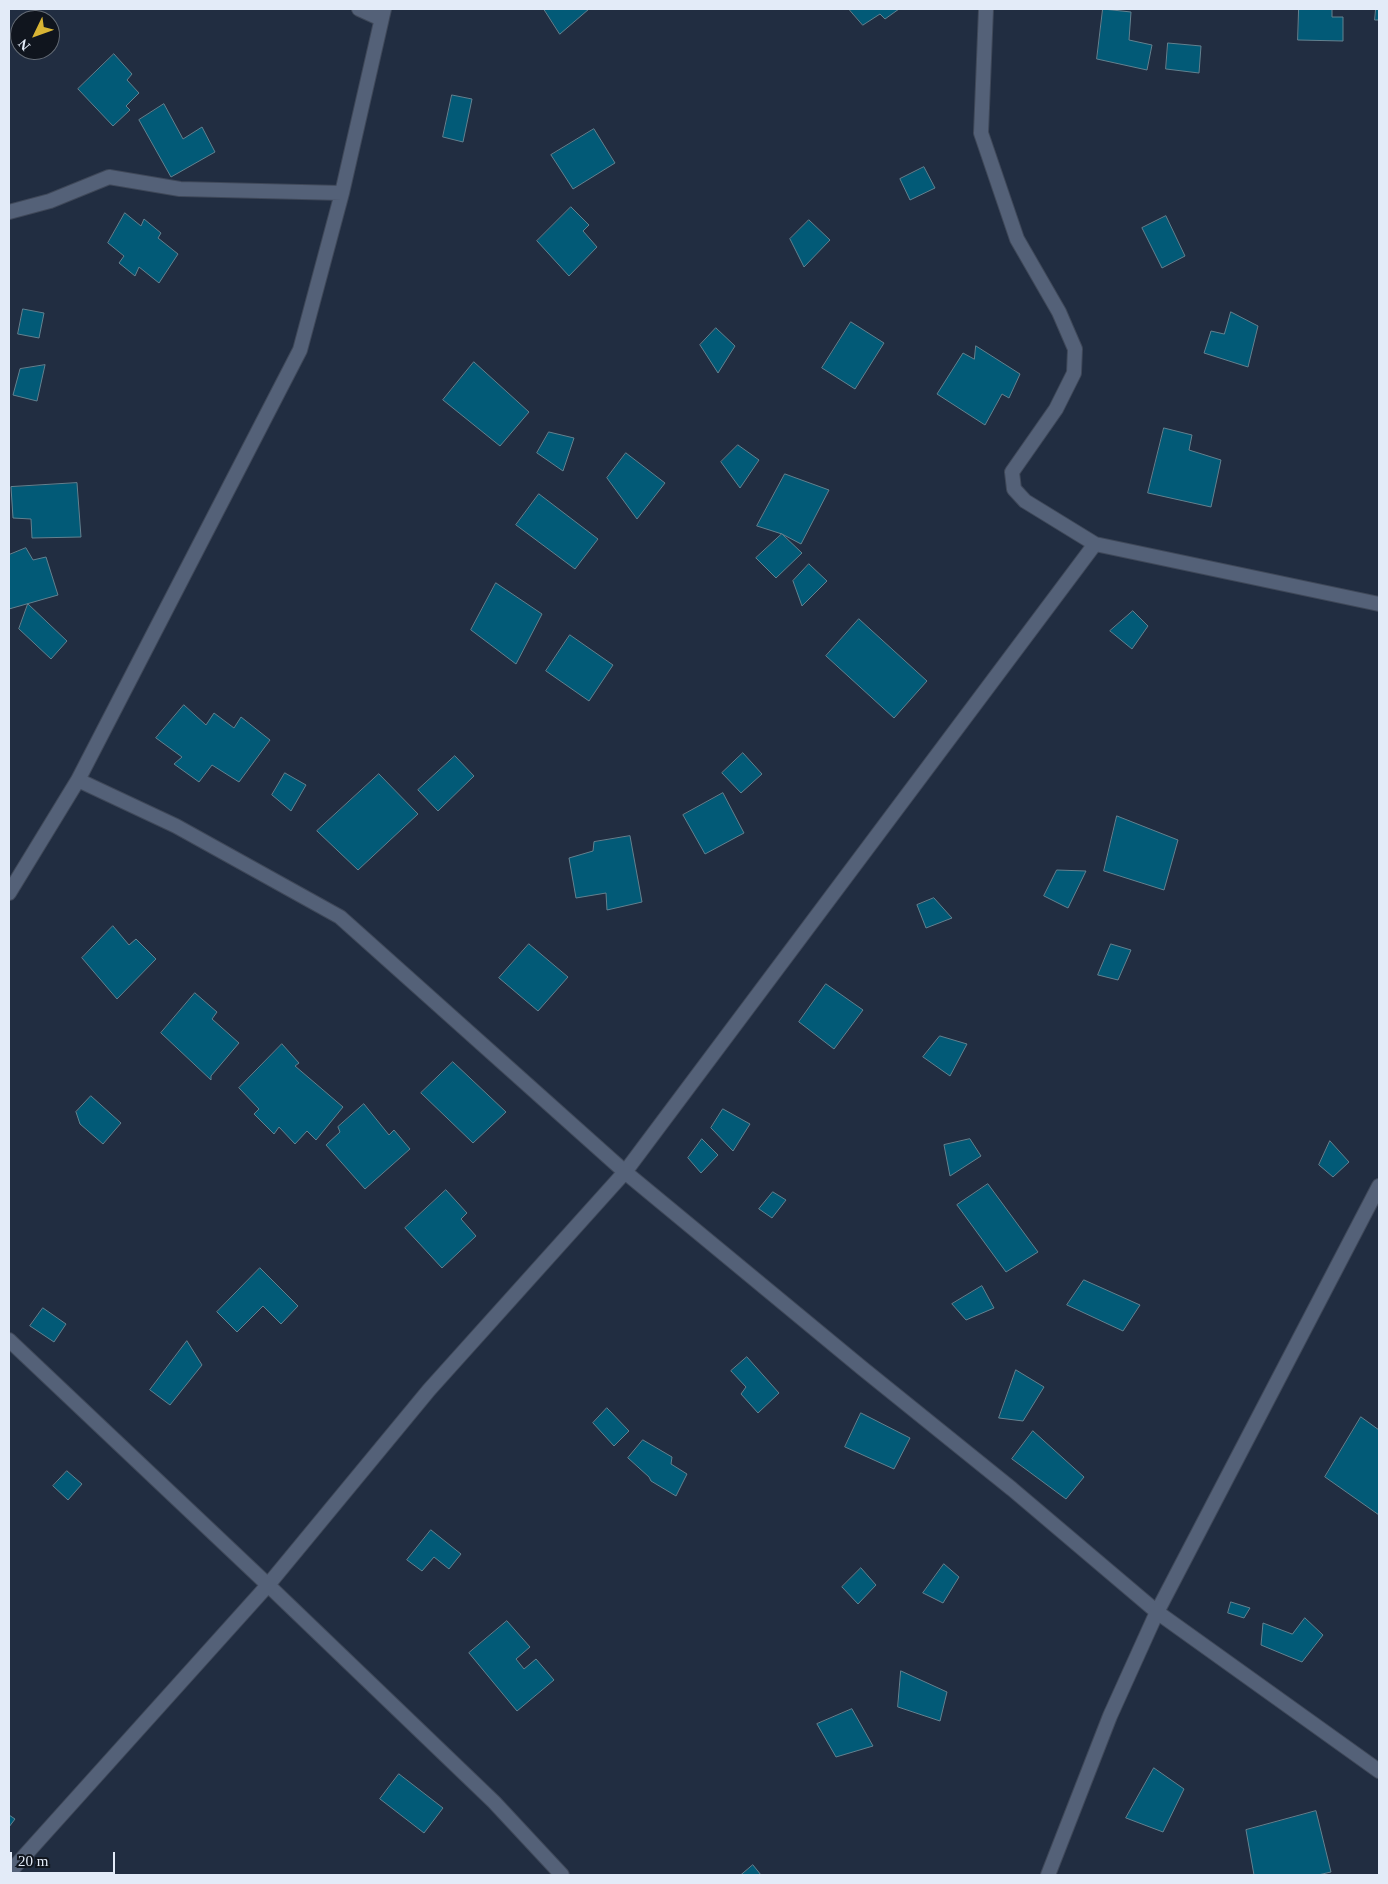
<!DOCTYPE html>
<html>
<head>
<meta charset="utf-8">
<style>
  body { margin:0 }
  #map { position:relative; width:1388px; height:1884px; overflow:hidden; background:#212d41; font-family:Georgia,serif }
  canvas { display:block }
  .frame { position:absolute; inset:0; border:10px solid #e3ebf8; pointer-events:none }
  .north { position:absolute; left:10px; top:10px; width:50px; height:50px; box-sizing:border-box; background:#10151e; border:1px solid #646b75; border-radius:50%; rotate:228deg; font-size:14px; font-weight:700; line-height:20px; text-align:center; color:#e3ebf8 }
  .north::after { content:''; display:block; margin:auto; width:18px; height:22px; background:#d8b434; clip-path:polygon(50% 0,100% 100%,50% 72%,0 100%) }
  .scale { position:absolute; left:10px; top:1852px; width:105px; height:22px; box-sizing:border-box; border:2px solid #e3ebf8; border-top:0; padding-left:6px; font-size:15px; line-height:18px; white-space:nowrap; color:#e3ebf8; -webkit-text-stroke:4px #10151e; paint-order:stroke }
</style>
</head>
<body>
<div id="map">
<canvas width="1388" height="1884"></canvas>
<div class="frame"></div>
<div class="north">N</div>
<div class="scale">20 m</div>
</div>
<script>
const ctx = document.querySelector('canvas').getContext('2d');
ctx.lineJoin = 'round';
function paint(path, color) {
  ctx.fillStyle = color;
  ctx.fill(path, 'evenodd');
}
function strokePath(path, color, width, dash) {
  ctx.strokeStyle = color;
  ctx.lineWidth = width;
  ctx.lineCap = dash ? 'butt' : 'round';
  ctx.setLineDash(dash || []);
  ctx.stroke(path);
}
const building = new Path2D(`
  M544,9H589L560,34Z
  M849,9H899L885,19L880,14L863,25Z
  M1103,9L1131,12L1129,40L1152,45L1147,70L1097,59Z
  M1299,9H1332V17H1343V41L1298,40Z
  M1376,9H1379V20H1375Z
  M1168,43L1201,46L1199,73L1166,69Z
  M114,54L132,74L127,80L139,93L126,106L130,110L113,126L78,89Z
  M452,95L472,99L463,142L443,137Z
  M164,104L183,139L202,127L215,152L171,177L139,120Z
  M594,129L615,163L573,189L551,155Z
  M924,167L935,188L910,200L900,179Z
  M571,207L589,225L583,231L597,247L569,276L537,241Z
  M125,213L141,226L144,219L161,233L158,238L178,254L159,283L139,267L135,276L119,263L124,256L108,243Z
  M1166,216L1185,256L1162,268L1142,228Z
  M809,220L830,240L804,267L790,239Z
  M23,309L44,313L39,338L18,334Z
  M1231,312L1258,326L1248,367L1204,353L1211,331L1224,334Z
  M851,322L884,343L855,389L822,368Z
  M716,328L735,346L718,373L700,345Z
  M976,346L1020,374L1009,398L1002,394L985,425L937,394L963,353L974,359Z
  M474,362L529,412L500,446L443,400Z
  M45,365L37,401L13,395L20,369Z
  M1164,428L1192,435L1189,450L1221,460L1211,507L1148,493Z
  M549,432L574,438L563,471L537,453Z
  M738,445L759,460L740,488L721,462Z
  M626,453L665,483L637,519L607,478Z
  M785,474L829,490L801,544L782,534L757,526Z
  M77,483L81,537L32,538L31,519L13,518L11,487Z
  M539,494L598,539L575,569L516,525Z
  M782,534L802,553L776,578L756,558Z
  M26,548L33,560L46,557L58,595L9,609V555Z
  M809,564L827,581L802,606L793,581Z
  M496,583L542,614L516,664L471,630Z
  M28,604L67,641L51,659L19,629Z
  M1133,611L1148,626L1132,649L1110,631Z
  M859,619L927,681L894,718L826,656Z
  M570,635L613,665L589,701L546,671Z
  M184,705L206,725L214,713L234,728L241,717L270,740L239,782L212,765L199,782L174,764L182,757L156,738Z
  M743,753L762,774L741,793L722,773Z
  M455,756L474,776L438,811L418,790Z
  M285,773L306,785L291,811L272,795Z
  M379,774L418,814L358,870L317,831Z
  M723,793L744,833L705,854L683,815Z
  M1117,816L1178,840L1164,890L1104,871Z
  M630,836L642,902L607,910L606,893L576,898L569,858L593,851L594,842Z
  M1057,870L1086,871L1068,908L1044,896Z
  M934,898L952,918L926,928L917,905Z
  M113,926L129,945L136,939L156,959L117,999L82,958Z
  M529,944L568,977L538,1011L499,978Z
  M1111,944L1131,950L1118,980L1098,975Z
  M826,984L863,1010L834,1049L799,1022Z
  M195,993L217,1012L212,1019L239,1043L211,1076V1080L161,1033Z
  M940,1036L967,1044L950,1076L923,1057Z
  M282,1044L299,1063L295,1066L343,1107L316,1140L307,1131L295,1144L279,1127L274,1134L254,1114L259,1109L239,1088Z
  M453,1062L506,1112L473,1143L421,1093Z
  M91,1096L121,1123L103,1144L80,1124L76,1112Z
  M364,1104L389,1135L394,1130L410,1149L365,1189L326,1145L340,1132L338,1127Z
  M723,1109L750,1124L733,1151L711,1128Z
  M702,1139L718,1155L701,1173L688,1158Z
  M970,1139L981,1156L950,1176L944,1145Z
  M1330,1141L1349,1162L1333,1177L1319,1165Z
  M988,1184L1038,1252L1006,1272L957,1205Z
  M446,1190L467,1213L461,1219L476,1236L442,1268L405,1228Z
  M773,1192L786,1200L772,1218L759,1209Z
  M260,1268L298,1306L281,1324L263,1306L237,1332L217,1312Z
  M1084,1280L1140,1305L1123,1331L1067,1305Z
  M982,1286L994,1308L966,1320L952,1304Z
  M43,1308L66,1324L54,1342L30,1326Z
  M187,1341L202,1365L170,1405L150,1390Z
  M747,1357L779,1393L758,1413L741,1394L746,1387L731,1371Z
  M1016,1370L1044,1387L1023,1421L999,1418Z
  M607,1408L629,1431L614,1446L593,1423Z
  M861,1413L910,1438L894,1469L845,1447Z
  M1361,1417L1379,1430V1515L1325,1477Z
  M1033,1431L1084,1477L1066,1499L1012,1459Z
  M643,1440L672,1457L671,1464L687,1474L676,1496L651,1481L649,1477L628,1458Z
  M67,1471L82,1484L68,1500L53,1486Z
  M431,1530L461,1554L449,1569L434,1557L422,1571L407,1560Z
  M944,1564L959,1577L943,1603L923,1593Z
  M861,1568L876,1585L858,1604L842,1587Z
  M1231,1602L1250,1608L1244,1618L1228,1613Z
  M1305,1618L1323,1635L1302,1662L1261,1645L1263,1623L1292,1634Z
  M507,1621L530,1647L516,1659L524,1669L536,1659L554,1680L517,1711L469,1653Z
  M901,1671L947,1692L940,1721L898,1707Z
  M852,1709L873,1746L836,1757L817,1724Z
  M1154,1768L1184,1789L1163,1832L1126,1818Z
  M399,1774L443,1808L424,1833L380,1799Z
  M1316,1811L1331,1872L1318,1875H1254L1246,1830Z
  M9,1815L15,1819L9,1827Z
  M753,1865L761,1875H741Z`);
paint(building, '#025a77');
strokePath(building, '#63818f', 1);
const minor = new Path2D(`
  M359,9L381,19
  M986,9L981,133L1017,239L1059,312L1075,349L1074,373L1056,409L1012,472L1014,489L1025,501L1095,544L1379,604
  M9,212L50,201L109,177L180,189L342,193
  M78,780L176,826L340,917L625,1172L862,1368L1012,1489L1157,1612L1379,1771
  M9,893L78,780L300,350L342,193L384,9
  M9,1340L268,1585L494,1802L562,1875
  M9,1873L268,1585L429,1390L625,1172L1095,544
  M1048,1875L1110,1716L1157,1612L1379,1186`);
strokePath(minor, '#3f4859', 16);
strokePath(minor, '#546178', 14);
</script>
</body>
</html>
